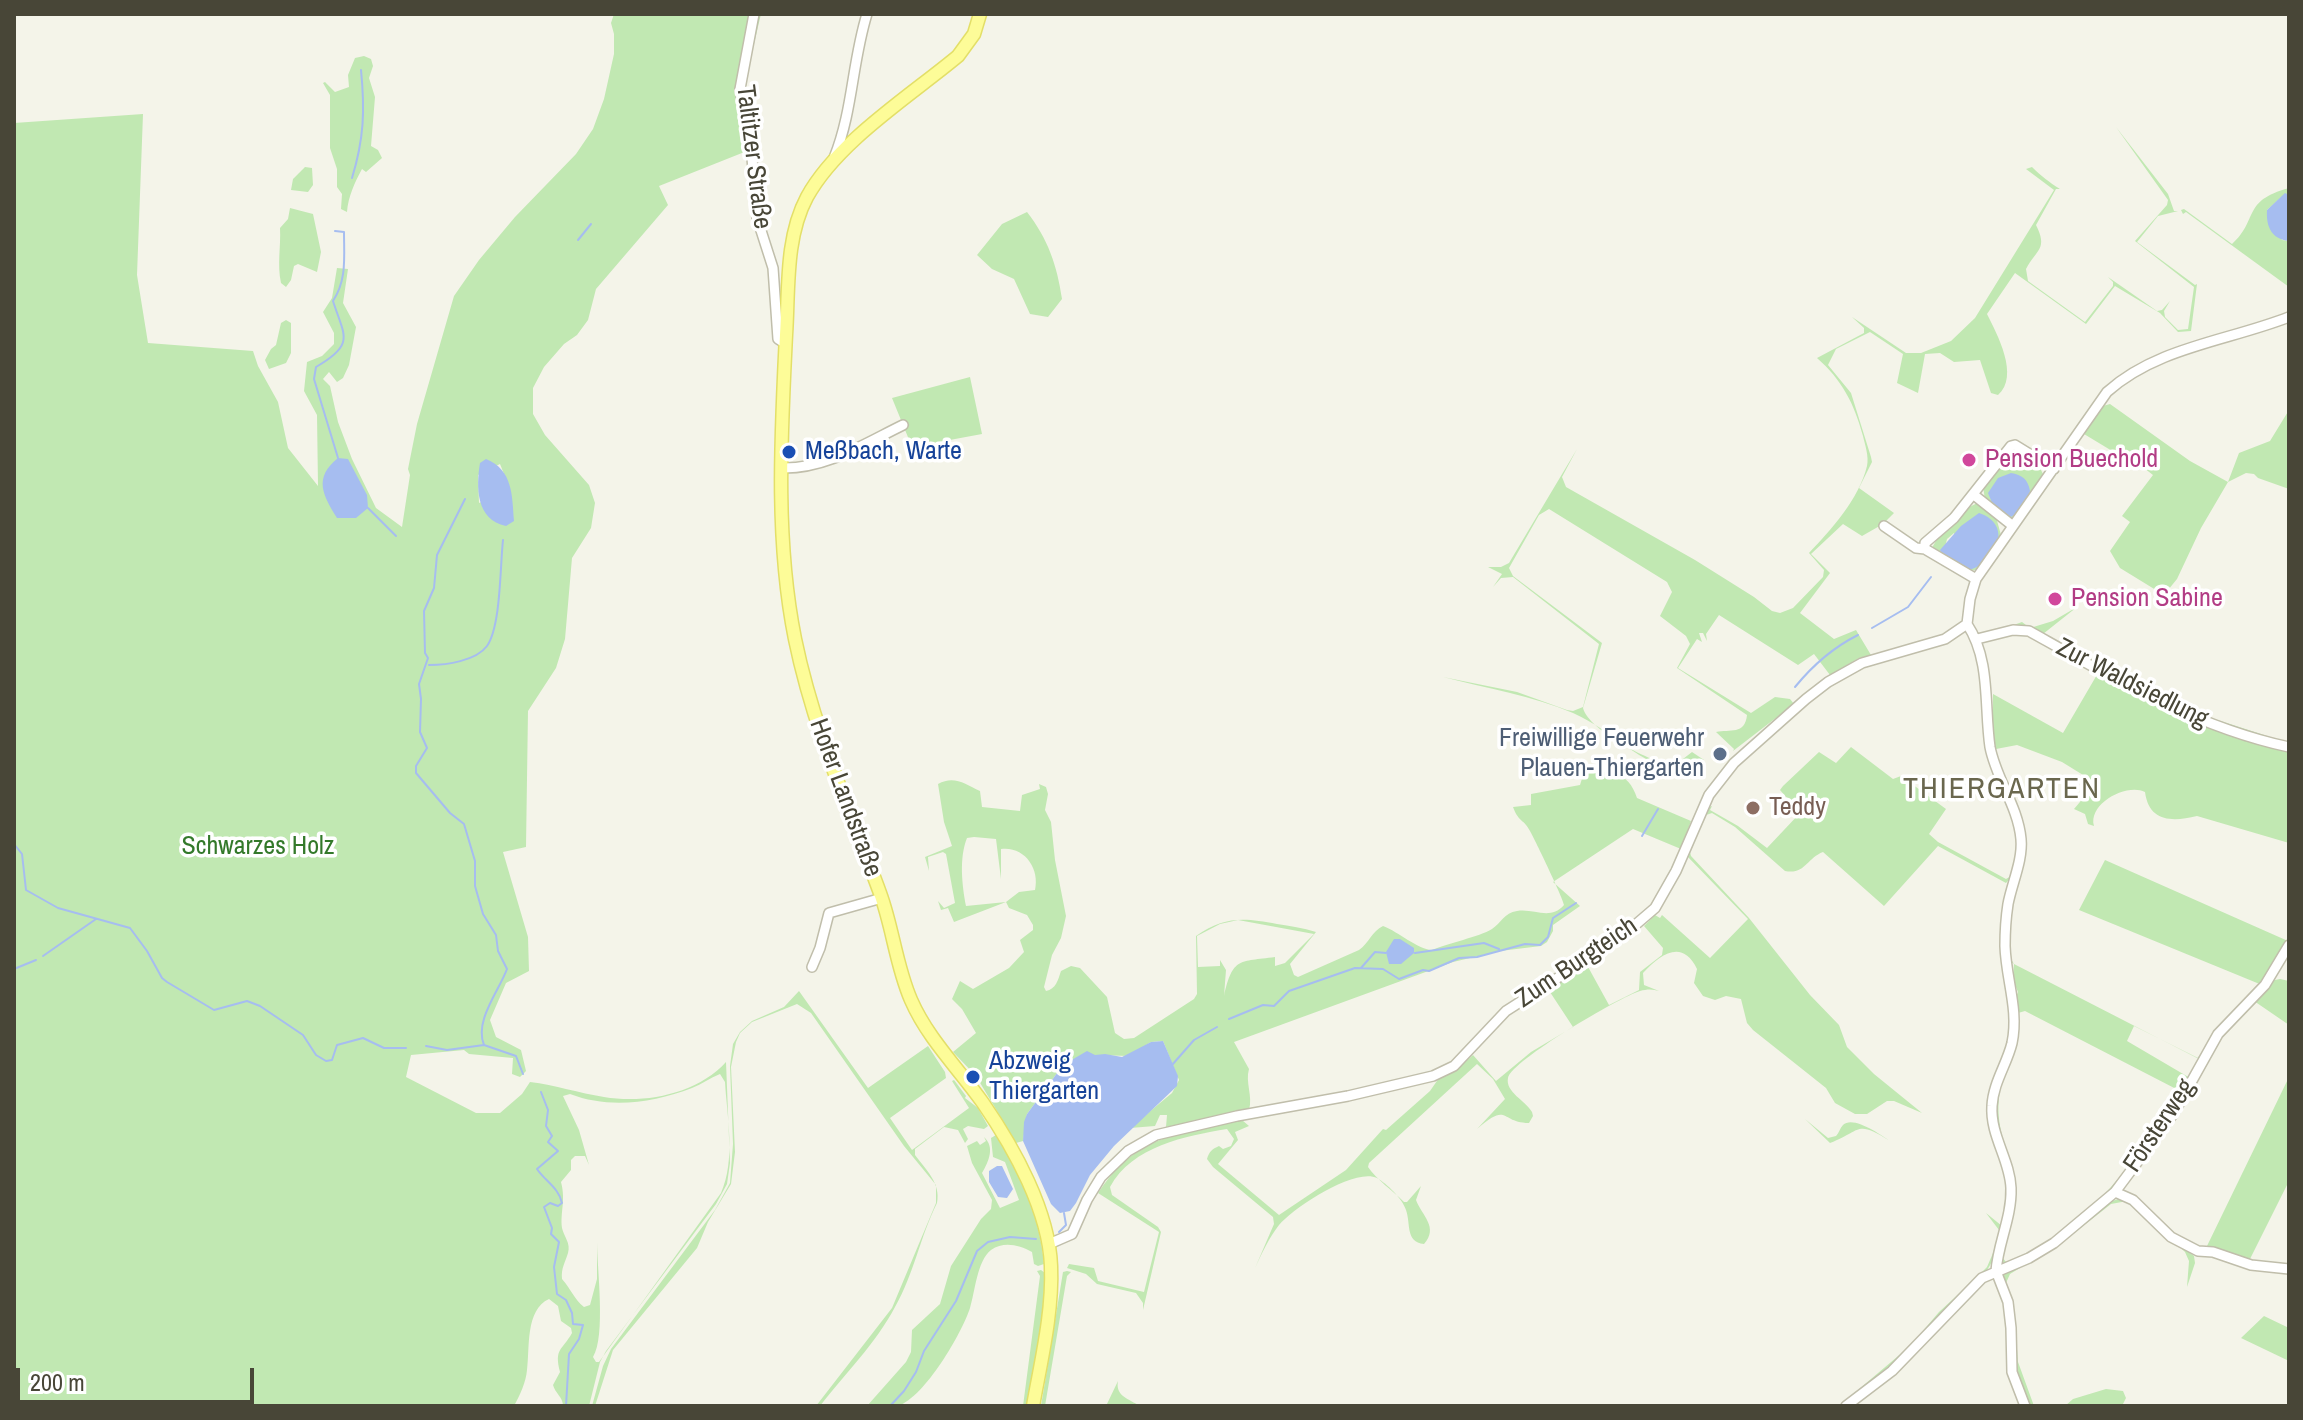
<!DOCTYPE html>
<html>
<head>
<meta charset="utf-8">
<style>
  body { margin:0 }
  #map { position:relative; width:2303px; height:1420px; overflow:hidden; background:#f4f4e9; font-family:"Archivo Narrow",sans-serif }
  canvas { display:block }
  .frame { position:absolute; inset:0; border:16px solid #484637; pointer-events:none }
  .scale { position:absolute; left:16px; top:1368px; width:238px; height:36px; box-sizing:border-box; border:4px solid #484637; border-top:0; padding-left:10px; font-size:24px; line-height:28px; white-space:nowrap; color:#484637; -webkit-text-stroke:6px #fff; paint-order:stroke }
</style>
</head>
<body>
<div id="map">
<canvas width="2303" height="1420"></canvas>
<div class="frame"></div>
<div class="scale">200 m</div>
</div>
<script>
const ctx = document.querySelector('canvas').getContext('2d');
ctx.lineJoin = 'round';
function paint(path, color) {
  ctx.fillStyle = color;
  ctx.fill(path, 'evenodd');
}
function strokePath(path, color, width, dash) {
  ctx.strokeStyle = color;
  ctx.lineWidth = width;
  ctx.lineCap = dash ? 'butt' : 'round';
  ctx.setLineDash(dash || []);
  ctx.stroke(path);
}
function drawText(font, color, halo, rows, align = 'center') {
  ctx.font = font + ' "Archivo Narrow",sans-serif';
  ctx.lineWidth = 7;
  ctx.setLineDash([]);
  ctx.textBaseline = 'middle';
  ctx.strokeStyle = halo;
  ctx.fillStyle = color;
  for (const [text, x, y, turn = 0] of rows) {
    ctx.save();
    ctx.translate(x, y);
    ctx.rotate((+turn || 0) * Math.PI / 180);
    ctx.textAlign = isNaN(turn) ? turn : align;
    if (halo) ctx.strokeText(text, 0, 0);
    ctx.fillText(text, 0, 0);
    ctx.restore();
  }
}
paint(new Path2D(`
  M614,14H761L745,82L749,121H740L747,151L659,186L668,205L596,289L588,320L577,335L564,344L544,367L533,388V414L545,435L589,485L595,503L591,528L572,558L565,639L556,668L528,711L526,847L503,852L528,937L529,971L506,983L490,1020L496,1037L521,1050L526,1071L520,1077L512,1074L513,1058L469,1054L464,1050L411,1055L406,1077L476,1113H500L522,1094L530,1082C555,1085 579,1093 604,1097C645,1104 697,1094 726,1062L730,1163L727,1184L716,1204L606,1351L600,1362L589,1406H563C563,1397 555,1393 553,1385L560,1372C554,1348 562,1351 572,1333L571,1328L561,1321L558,1306L549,1299C525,1310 530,1348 527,1370C526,1382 520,1395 514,1406H14V123L143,114L137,275L148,343L253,351L258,366L278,402L288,448L318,486L317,415L304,391L307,362L322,356L334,344V333L323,312L332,298L337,268L348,269L343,303L356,327L349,365L343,378L337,382L329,372L323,379L330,386L338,422L352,459L376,508L402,527L410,475L408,469L417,424L454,296L479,260L515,217L576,154L593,129L604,99L614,54V34L611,23ZM500,464L510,489L479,503L478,475ZM720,1074L725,1082C727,1117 736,1159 721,1193L599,1362H596L593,1357C606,1336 597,1269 597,1241V1279L590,1305L584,1307C574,1299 571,1289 562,1279C561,1268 565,1263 568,1253C571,1243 564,1237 562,1228C560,1212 566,1201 561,1182L571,1170V1160L575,1156H585L589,1165L579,1130L563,1096L570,1094C609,1109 653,1103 692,1088C702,1084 710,1078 720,1074Z
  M364,56L371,59L373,66L369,78L375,97L371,146L378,150L382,158L366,172L362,169C355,182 348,197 347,212L341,209L342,194L337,187V169L330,148V95L323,83L325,82L335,92L349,87L348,75L355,58Z
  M2116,127L2168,194L2174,211H2178L2158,216L2137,242L2195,285L2197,284L2191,331L2178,332L2160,313L2115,286L2086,324L2015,273L1987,314C1997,334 2020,376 1998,395L1991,393L1980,360L1954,362L1940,353L1925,354L1918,393L1897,383L1903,354L1870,332L1836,349L1828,365L1851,393L1871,457L1872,462L1859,488L1894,513L1883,524L1862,536L1843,524L1811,554L1830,573L1800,613L1834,639L1856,630L1871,655L1859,658L1830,675L1814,654L1798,665L1719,615L1706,634L1707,641L1703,633H1699L1702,642L1697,639L1678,668L1751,713L1775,697L1790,699L1794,704L1733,751L1734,749L1716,732C1730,729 1745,735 1747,715L1677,668L1690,644L1686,636L1660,616L1672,592L1667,582L1549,509L1539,515L1509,568L1513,576L1602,643L1583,708C1589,731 1653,763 1674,766L1692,752L1704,760L1701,764L1696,761L1686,774C1635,763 1616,732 1573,713C1533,696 1486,688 1443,677L1517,692L1567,710L1573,711L1583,707L1599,644L1513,577L1501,578L1493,587L1502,574L1488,567H1501L1509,563L1577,449L1562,477L1566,487L1695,560L1754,597L1772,611L1780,613L1793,608L1823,577L1824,570L1809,553C1831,530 1859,499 1867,466C1869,456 1865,445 1863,436C1854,403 1842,380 1817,358L1864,333V328L1852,317L1906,353H1921L1951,341L1975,318L2054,190L2026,169L2032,167C2041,176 2049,182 2060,189H2056L2036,225C2048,249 2037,249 2026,269L2028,281L2085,322L2113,286V282L2108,277L2157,311L2162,310L2170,301L2164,311L2165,317L2178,330L2188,329L2194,287L2135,241L2167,205L2168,200Z
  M305,167L312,168L313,185L308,192L291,190L293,179Z
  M2289,188V195L2285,194L2267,210L2282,240L2289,241V287L2186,212L2183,214L2181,210L2184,209L2232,244C2259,220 2241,201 2289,188Z
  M290,208L313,214L321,252L317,272L298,264L294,266L291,280L286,287L281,283C277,264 281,247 280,228L288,219Z
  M1027,212C1048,239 1057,265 1062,299L1048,317L1030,314L1014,279L992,269L977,255L1002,224Z
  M286,320L291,323V353L286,363L269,369L265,360L271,349L276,345L281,323Z
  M970,377L982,434L912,447L892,398Z
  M2110,404L2190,461L2228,482L2239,453L2270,441L2289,410V489L2258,478L2254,474L2246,473L2228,482L2201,528L2177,579L2164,595L2120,568L2110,551L2130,522L2122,516L2153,475L2135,461L2127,460L2084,434L2103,406Z
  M2022,455L2041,470L2043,474L2016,519L2010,520L1985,500L1983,486L2009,456Z
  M1978,503L1996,517L2001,535L1983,567L1969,572L1954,533L1947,539L1943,556L1932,548C1940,532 1961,509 1978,503Z
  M2077,607L2043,634L2202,715L2289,743C2196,726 2111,672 2029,629C2013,624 1999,633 1983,636L2022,622L2030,628L2053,621Z
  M2098,673C2159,704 2221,738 2289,752V843L2197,816C2172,822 2149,822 2145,792C2126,783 2088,804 2094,826L2088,824L2085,814L2074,809L2096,783L2062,762L2017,745L1996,749L1993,745V694L2063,733Z
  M1851,747L1893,779L1901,776L1946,809L1929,834L1938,842L2006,879L2013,875L2006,883L1938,846L1884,906L1823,852C1807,858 1805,875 1785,871L1735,827L1712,813L1706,815L1690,852L1691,856L1749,918L1810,995L1839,1025L1847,1047L1874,1074L1922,1113L1894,1101H1887L1867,1114H1855L1835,1103L1826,1088L1753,1030L1747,1023L1741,999L1726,996L1715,1000L1703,996L1694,983L1697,969C1682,938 1660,955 1643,973L1644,985L1659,991C1653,989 1647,989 1640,991C1620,997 1512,1060 1508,1078C1505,1092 1526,1101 1532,1112L1533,1116L1529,1123C1500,1123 1509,1101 1477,1129L1505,1099L1493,1079L1477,1064L1369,1163L1368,1167C1377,1180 1392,1190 1404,1202H1407L1421,1186L1416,1200C1422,1216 1439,1227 1424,1244C1405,1242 1411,1224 1406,1210C1402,1198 1387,1184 1377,1178C1355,1167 1293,1208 1279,1225C1269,1238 1262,1253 1255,1268L1274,1224L1273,1217L1213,1167L1207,1159C1209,1152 1212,1149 1219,1146L1223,1149L1231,1146L1234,1139L1227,1129C1186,1136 1132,1146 1110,1187L1112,1195L1158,1227L1161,1232L1143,1310V1303L1136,1293L1097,1284L1086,1274L1067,1268L1069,1264L1094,1268L1098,1281L1144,1292L1159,1232L1098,1193C1127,1149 1156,1138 1205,1127C1217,1124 1230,1120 1242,1120L1249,1126L1235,1132L1238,1140L1218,1164L1279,1215L1346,1170L1383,1129L1386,1130L1430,1091L1439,1078L1455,1071L1473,1055L1496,1081L1531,1052L1573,1027L1548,989L1587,965L1609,1005L1639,990L1640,972L1662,955L1663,948L1644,926L1655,915L1660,918L1662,915L1710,958L1748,919L1687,856L1707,808L1712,806L1710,810L1738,826L1767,848L1800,813L1780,790L1783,786L1819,752L1836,763Z
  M1585,769C1611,774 1628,770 1637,798L1691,821L1681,849L1633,829L1553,882L1580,906L1553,925V931L1547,942L1541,946L1500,951L1453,962L1234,1042L1249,1069C1245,1082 1253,1096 1249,1110L1166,1127L1167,1115H1160L1155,1126L1130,1128L1172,1093L1179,1080L1163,1041L1151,1042L1129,1056L1095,1055L1063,1065L1027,1114L1023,1141L1016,1143L976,1076L953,1052L976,1033L962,1009L952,999L960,981L973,989L1009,968L1024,952L1020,940L1033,930V925L1027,915L1009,908L1006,902L954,922L948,908L941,910L938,901L944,908L955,903L946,854L943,852L928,857L929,871L925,857L952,846L944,822L938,784C954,775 965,784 980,791L982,807L1020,811L1022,795L1040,789L1039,784L1046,787L1048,794L1045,810L1051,822L1055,860L1066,916L1061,938L1052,955L1044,987L1046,991C1056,989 1058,980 1061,971L1071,966L1080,968L1107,997L1115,1033L1124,1039L1134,1038L1194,999L1197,994L1196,936C1225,916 1244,918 1277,924C1290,926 1303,928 1316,932L1290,964L1294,975L1298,977L1359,950C1369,943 1372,931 1383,926C1399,932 1417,949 1432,950C1448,943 1479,937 1492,929C1501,923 1504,913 1517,911C1534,908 1550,921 1564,905C1564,900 1535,840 1530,831C1524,819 1519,823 1513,807L1531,805V794L1580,785ZM974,837L996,839L1001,879V849C1024,846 1040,868 1035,890L1019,892L1006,902L966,906C962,885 959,858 967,838ZM1238,920L1314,934L1285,963L1275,966V957C1239,962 1233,957 1224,996L1226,970L1220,960V966L1198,967L1197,936L1220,924Z
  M2105,860L2288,941L2262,985L2079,910Z
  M2021,869C2016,893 1999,943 2014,964L2197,1058C2207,1051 2229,1019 2239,1007H2240L2216,1034L2200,1059L2134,1026L2127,1041L2190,1078L2182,1092L2025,1011L2018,1013C2019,1044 2002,1068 1999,1098C1995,1131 2012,1158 2014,1190C2016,1214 2003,1234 2002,1257L2006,1262C2056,1257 2117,1182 2146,1144C2157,1131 2172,1115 2175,1098L2179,1100C2171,1117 2159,1131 2147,1146C2110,1195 2066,1245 2006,1265L1999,1262V1257L2012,1217L2013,1202V1184L1998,1134L1996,1101L1998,1087L2014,1040L2015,1000L2018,992L2013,980L2014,964C1998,952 2012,887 2021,869Z
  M2280,979L2289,981V1025L2254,1001L2270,981Z
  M799,991L868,1088L928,1046L945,1072L946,1078L890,1118L912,1150L969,1108L952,1081L954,1080L966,1096L965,1098L978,1108L988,1126L984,1129L968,1126L963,1129L968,1139L965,1143L958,1130L944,1127L915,1149V1155C926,1170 941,1183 937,1203C920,1237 914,1274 895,1307C876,1343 845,1374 820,1406H816L892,1308L936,1203V1185L904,1146L811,1013L797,1004L752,1022L740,1033L736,1042L731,1067L735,1152L731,1184L708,1222L697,1248L613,1350L595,1406H592L603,1366L611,1349L715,1210L730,1183L733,1144L730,1066L733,1044L740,1032L752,1021L784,1007Z
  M2289,1077V1181L2248,1263L2207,1246Z
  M1805,1119L1828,1138L1836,1136C1839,1133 1840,1128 1843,1125C1853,1115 1881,1135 1890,1141C1855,1119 1862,1131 1830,1143Z
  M996,1135C1020,1161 1042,1228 1044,1264L1038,1266L1034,1264L1032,1252C1019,1245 1004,1241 991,1250C977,1261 975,1292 970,1308C962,1333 925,1397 898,1406C890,1409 876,1406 867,1406L906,1362L911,1352L912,1330L940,1304L951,1266L981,1219L991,1209L992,1200L972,1163L967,1146L977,1141L980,1145L986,1141L984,1137C995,1147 989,1161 982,1173L1000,1208L1019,1200L1005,1162L993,1157L991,1138Z
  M2122,1198L2142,1209L2164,1232L2194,1256L2195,1263L2187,1287L2189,1261L2185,1252L2140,1209L2127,1201L2111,1204L2064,1241L2010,1274L2006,1283L2014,1312L2018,1362L2034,1406H2027L2015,1375L2013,1321L2003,1274L2051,1248L2109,1202Z
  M1986,1213L2002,1226L1993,1260L1986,1272L1893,1366L1839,1406L1910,1346L1939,1312L1977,1277L1987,1267L1993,1253L1999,1230Z
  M1041,1270L1045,1273L1044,1311L1029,1406H1023L1040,1276L1037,1271Z
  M1067,1271L1071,1272L1067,1276L1045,1406H1041L1063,1272Z
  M2264,1316L2289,1328V1361L2241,1338Z
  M1118,1381C1115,1396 1129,1399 1140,1406H1106Z
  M2106,1389L2123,1391L2126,1398L2122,1406H2065L2073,1399Z`), '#c1e8b2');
paint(new Path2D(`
  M2285,193L2289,195V241C2271,239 2266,226 2267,210Z
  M338,458L348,459L367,495L368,508L356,518H337C323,495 313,478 338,458Z
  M486,459C513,470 512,495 514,521L506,526C476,520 476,487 480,463Z
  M2011,473C2022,475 2028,479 2030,491C2027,502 2020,513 2009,518L1993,505L1988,493L1998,478Z
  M1979,513C2015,525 1995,565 1968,570L1943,556L1940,550L1961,526Z
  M1394,939H1400L1414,948V953L1401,964H1389L1386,952Z
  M1163,1041L1178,1076L1177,1086L1114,1146L1090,1175L1076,1203L1070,1211L1060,1213L1051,1204L1023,1141L1024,1122L1027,1114L1063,1065L1087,1051L1095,1055L1105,1054L1122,1057L1151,1042Z
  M997,1166H1002L1013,1189L1007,1198L998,1197L989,1182V1171Z`), '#a6bdf0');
strokePath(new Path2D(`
  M352,178C364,139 365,110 361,70
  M335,231L344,232C344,257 347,280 333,301C344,336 356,344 316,367L314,379L338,458
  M578,240L591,224
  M465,499L437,555L434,588L424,611L425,653L428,658L419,684L421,699L420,732L427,748L416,766V773L450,813L464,824L475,861V886L483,914L496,935L498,951L507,969C499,991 474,1021 484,1045L516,1056L523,1074
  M368,508L396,536
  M1872,628L1908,607L1931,577
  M429,665C446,665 476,661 487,646C501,626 500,566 503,540
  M1795,687C1813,665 1832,648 1858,635
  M1642,836L1658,809
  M14,844L22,854L26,890L58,908L130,928L147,951L162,978L167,982L214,1010L247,1001L260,1006L303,1035L316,1055L326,1061L332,1060L337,1045L363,1038L384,1048H406
  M1415,953L1484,943L1499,949
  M43,956L96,919
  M1361,968L1375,952L1386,953
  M14,969L36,960
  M1229,1019L1263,1005L1274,1006L1289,991L1355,968L1383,969L1399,979L1423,970L1429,971L1459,958L1477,957L1525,944L1540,945L1548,937L1553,918L1576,903
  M426,1046L447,1050L484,1045
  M1172,1065L1194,1040L1217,1027
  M541,1092L548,1110L546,1126L552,1136L548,1142L558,1151L537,1169C545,1181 559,1188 562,1203L558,1206L550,1203L544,1207L552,1228L551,1234L559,1242L554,1267L557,1294L566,1300L572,1313L573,1324L583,1325L579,1339L569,1354L566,1406
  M1059,1232L1066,1225L1064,1213
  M890,1406L904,1391L916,1372L924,1351L956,1301L977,1251L988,1242L1010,1237L1036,1239`), '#a6bdf0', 2);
const minor = new Path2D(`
  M754,14L740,89L752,158L757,218L773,268L778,339L786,344
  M834,158C853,111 852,62 867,14
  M782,468C826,469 864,444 903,425
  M1974,495L2013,526
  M1884,526L1916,548L1925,549
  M1976,579L1925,549V543L1954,518L2011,446L2015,445L2054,469
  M1967,624C1991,660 1984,706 1990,747C1996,779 2018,806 2021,839C2023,860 2012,883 2008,904C2006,917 2005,933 2005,946C2006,979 2019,1010 2012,1043C2007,1064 1993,1083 1992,1106C1990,1135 2010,1160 2011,1188C2012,1217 1998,1243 1996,1271
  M1977,639L2013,630L2029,631C2111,677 2195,727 2289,747
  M812,967L820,948L829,913L882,898
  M2115,1192L2133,1200L2171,1237L2198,1251L2213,1252L2251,1265L2289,1269
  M1049,1244L1072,1234L1087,1200L1101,1177L1128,1151L1156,1135L1237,1116L1348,1096L1433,1076L1454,1066L1506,1011L1620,938L1655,908L1676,871L1709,795L1734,763L1806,699L1828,682L1862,663L1945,639L1967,624L1970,599L1976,579L2107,392C2157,347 2228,341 2289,317
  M1996,1271L2008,1302L2011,1328L2012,1372L2025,1406
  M1846,1406L1892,1371L1982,1278L2029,1258L2054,1243L2115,1192L2174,1113L2218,1034L2265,985L2289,945`);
const major = new Path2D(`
  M980,14L974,34L958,56C910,96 837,142 807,197C785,238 789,290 786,335C781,436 775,540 795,639C813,727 849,809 880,893C893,928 896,966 911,1000C928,1039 959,1069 983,1103C1014,1148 1049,1211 1051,1266C1053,1312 1041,1361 1033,1406`);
strokePath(minor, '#c0beab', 12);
strokePath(major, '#e3df68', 15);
strokePath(minor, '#fff', 9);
strokePath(major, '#fdfc98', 12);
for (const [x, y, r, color] of [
  [789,452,8,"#1a4fb4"],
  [1969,460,8,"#d1479c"],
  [2055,599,8,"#d1479c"],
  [1720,754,8,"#5c6f8a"],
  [1753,808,8,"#8d6e63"],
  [973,1077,8,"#1a4fb4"]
]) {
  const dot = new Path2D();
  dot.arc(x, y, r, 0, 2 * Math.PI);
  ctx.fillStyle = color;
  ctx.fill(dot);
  strokePath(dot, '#fff', 3);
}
drawText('26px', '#484637', '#fff', [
  ["Taltitzer Straße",753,157,83],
  ["Zur Waldsiedlung",2132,684,27],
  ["Hofer Landstraße",845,798,70],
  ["Zum Burgteich",1577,963,-34],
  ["Försterweg",2160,1126,-56]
]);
drawText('26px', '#164399', '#fff', [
  ["Meßbach, Warte",805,452],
  ["Abzweig",989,1062],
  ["Thiergarten",989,1092]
], 'left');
drawText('26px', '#b23c85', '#fff', [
  ["Pension Buechold",1985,460],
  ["Pension Sabine",2071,599]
], 'left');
drawText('26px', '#4e5e75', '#fff', [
  ["Freiwillige Feuerwehr",1704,739],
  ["Plauen-Thiergarten",1704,769]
], 'right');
drawText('26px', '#785e54', '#fff', [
  ["Teddy",1769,808]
], 'left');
drawText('26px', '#33792a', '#fff', [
  ["Schwarzes Holz",258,847]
]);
ctx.letterSpacing = '2px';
drawText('30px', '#6a674e', '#fff', [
  ["THIERGARTEN",2002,790]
]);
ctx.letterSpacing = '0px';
</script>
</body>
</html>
